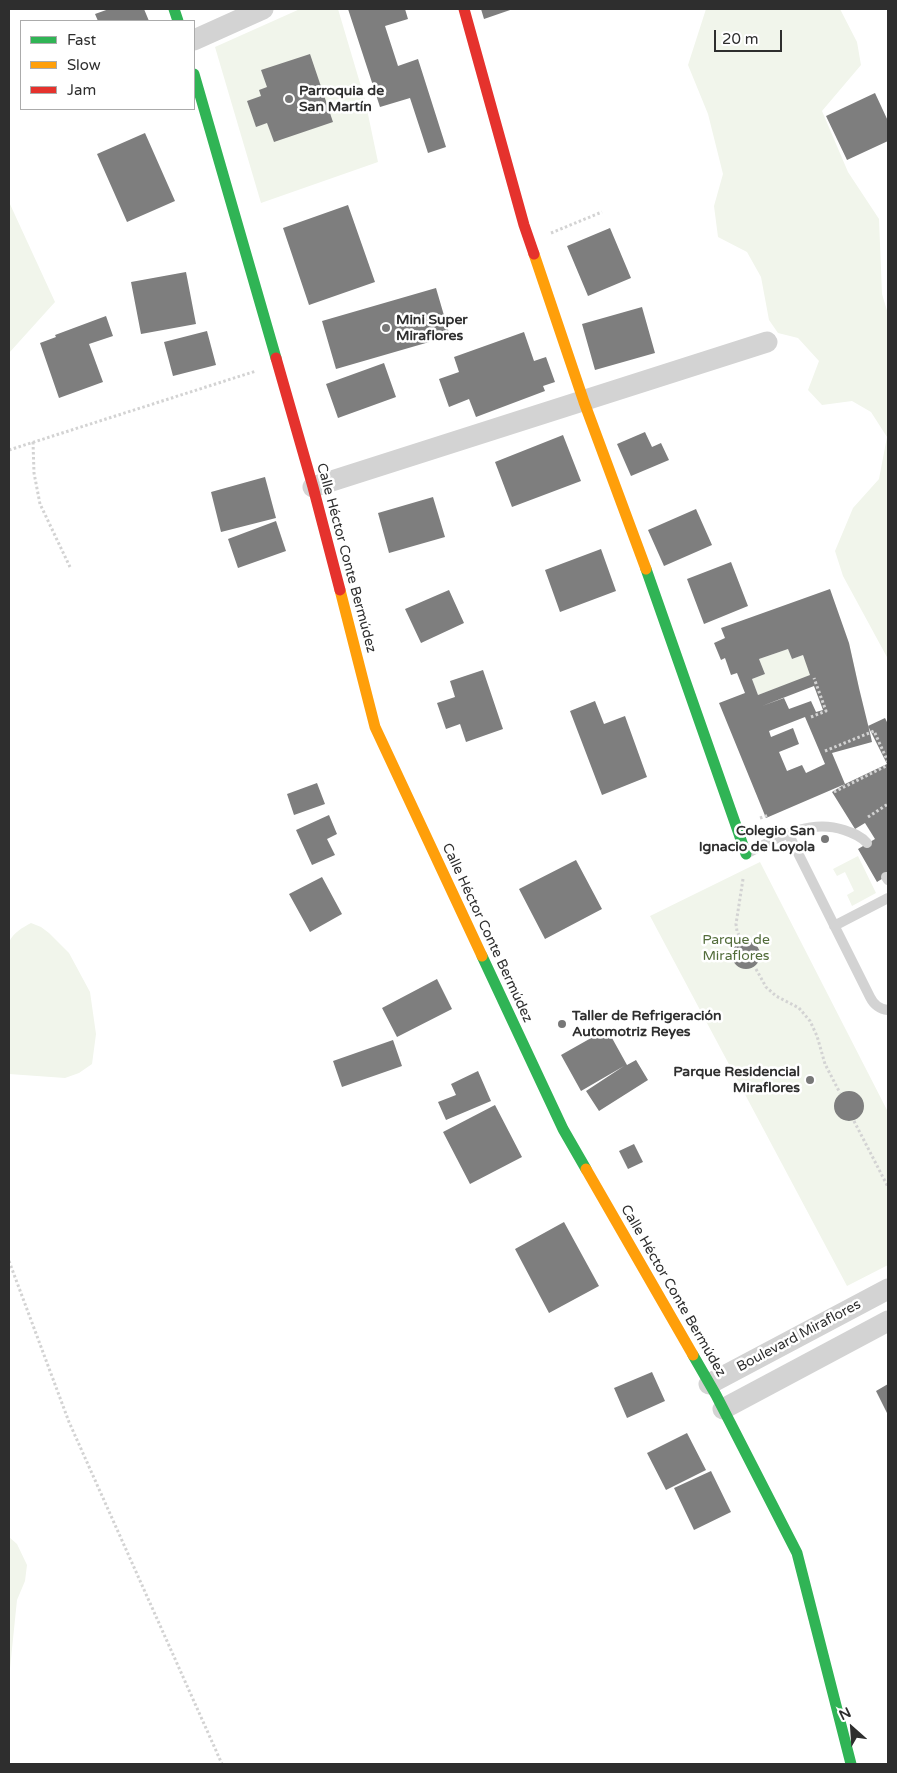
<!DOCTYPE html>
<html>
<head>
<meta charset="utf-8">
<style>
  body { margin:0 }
  #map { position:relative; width:897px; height:1773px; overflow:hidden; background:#fff; font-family:"Varela Round",sans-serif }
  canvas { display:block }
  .frame { position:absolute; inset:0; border:10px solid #2e2e2e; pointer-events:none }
  .legend { position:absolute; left:20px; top:20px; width:175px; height:90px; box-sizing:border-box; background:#fff; border:1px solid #ababab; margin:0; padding:6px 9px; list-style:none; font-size:15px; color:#2e2e2e }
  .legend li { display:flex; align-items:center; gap:10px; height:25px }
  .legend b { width:25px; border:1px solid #ababab }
  .north { position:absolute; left:827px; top:1703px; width:50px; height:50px; -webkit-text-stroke:4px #fff; paint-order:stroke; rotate:334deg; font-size:14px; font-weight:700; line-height:20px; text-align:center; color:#2e2e2e }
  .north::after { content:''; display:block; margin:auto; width:18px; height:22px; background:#2e2e2e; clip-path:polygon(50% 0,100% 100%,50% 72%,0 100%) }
  .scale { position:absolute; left:714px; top:30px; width:68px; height:22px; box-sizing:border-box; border:2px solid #2e2e2e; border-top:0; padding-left:6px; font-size:15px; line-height:18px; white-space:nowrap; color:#2e2e2e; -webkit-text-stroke:4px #fff; paint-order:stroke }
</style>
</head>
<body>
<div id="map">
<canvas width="897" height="1773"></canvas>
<div class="frame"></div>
<ul class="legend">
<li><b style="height:6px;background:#30b455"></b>Fast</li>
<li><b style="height:6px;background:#ff9f0a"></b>Slow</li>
<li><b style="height:6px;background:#e5322d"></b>Jam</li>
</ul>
<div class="north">N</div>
<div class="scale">20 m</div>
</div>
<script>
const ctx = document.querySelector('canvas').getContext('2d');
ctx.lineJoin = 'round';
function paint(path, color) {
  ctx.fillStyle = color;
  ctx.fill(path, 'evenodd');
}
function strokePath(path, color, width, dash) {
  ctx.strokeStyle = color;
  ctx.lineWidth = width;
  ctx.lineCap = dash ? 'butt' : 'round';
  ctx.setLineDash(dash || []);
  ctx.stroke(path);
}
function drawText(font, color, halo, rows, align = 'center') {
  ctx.font = font + ' "Varela Round",sans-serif';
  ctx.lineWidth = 5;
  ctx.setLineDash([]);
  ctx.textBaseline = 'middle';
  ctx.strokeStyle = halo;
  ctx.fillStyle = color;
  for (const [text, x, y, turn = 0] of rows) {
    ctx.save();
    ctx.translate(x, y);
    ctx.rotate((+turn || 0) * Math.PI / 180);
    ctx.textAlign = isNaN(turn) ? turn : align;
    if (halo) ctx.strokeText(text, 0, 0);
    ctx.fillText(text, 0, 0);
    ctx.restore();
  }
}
paint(new Path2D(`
  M300,9H338L365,100L378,162L261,203L215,47Z
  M706,9H840L857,42L861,65L822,111L848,172L879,219L882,294L888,314V659L843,576L835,551L853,508L879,479L887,437L871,412L852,401L822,405L808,390L819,361L798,338L778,333L769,320L761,277L747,252L718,237L714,206L723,174L708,114L688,65Z
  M9,202L55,302L9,353Z
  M849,643L859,688L820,701L810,676L758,695L752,679L765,674L759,659L788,649L792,659L803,655L804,659Z
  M858,856L876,893L852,906L847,895L854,891L845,872L837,876L833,869Z
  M760,862L888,1112V1265L847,1286L650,916Z
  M31,923L41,927L49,933L69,953L90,992L96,1034L92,1064L79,1073L65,1078L9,1074V942C14,932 22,928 31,923Z
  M9,1537L17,1544L27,1565L25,1581L17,1600L9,1678Z`), '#f1f5eb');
paint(new Path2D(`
  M109,9H144L149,21H98L95,14Z
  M348,9H405L408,19L385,26L398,66L418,59L446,147L428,153L410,98L380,107Z
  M481,9H513L484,19Z
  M310,54L333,122L274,142L267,123L256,127L247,101L261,96L259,90L267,87L261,70Z
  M875,93L888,121V141L847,160L826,116Z
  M145,133L175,201L127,222L97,154Z
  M348,205L375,282L309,305L283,228Z
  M610,228L631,278L588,296L567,246Z
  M186,272L196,324L141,334L131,282Z
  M436,288L450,336L336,369L322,321Z
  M642,307L655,353L595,370L582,324Z
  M106,316L113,336L89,344L103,382L59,398L40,343L56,337L55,335Z
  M207,331L216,365L173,376L164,342Z
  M524,332L534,361L546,357L555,382L543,386L545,391L476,417L469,399L449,407L439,379L459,372L454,357Z
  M384,363L396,397L338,418L326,384Z
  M645,432L652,447L661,443L669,460L631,476L617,444Z
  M563,435L581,481L512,507L495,462Z
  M265,477L276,518L221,532L211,492Z
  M433,497L445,537L389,553L378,513Z
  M696,509L712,545L664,566L648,530Z
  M276,521L286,551L238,568L228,539Z
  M601,549L616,591L560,612L545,570Z
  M731,562L748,606L704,624L687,579Z
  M830,589L849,643L859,688L870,733L872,742L832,753L845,784L887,764L868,726L885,718L888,724V875L877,882L858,849L875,839L865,823L855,829L832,792L845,784L766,818L719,703L745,693L737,673L731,675L725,658L721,660L714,643L725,638L721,628ZM788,649L792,659L803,655L810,675L758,695L752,679L765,674L759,659ZM814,686L823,710L816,712L811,701L789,709L784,698L762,706ZM805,717L825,764L806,773L802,765L787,771L779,752L799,744L793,728L771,737L769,731Z
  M449,590L464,623L421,643L405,609Z
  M483,670L503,729L466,742L460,724L446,729L437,703L455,697L450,681Z
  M595,701L604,724L625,716L647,777L602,795L570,711Z
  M317,783L325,804L294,815L287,794Z
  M329,815L337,834L327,839L335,855L312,865L296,830Z
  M576,860L602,909L545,939L519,889Z
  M322,877L342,914L310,932L289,894Z
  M732 955a14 14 0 1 1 28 0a14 14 0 1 1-28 0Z
  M437,979L452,1009L397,1037L382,1008Z
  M607,1029L627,1065L636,1060L648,1080L599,1111L586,1091L624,1066L581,1091L561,1055Z
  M393,1040L402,1066L342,1087L333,1061Z
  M478,1071L491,1101L446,1120L438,1102L456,1095L451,1084Z
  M834 1106a15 15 0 1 1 30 0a15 15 0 1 1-30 0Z
  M495,1105L522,1157L470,1184L443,1132Z
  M634,1144L643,1162L628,1169L619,1151Z
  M564,1222L599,1286L549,1313L515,1249Z
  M652,1372L665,1401L627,1418L614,1388Z
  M888,1384V1415L876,1391Z
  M687,1433L706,1470L666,1490L647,1453Z
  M711,1471L731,1512L694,1530L674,1488Z`), '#7e7e7e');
strokePath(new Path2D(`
  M551,233L602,212
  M33,442L34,473L40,504L70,567
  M9,450L256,371
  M811,717L826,711L814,678
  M825,751L874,731L888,762
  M834,792L888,765
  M868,817L888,804
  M760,818L769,815
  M743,879L736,924L737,931L743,943
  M756,969L766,987L776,996L799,1008L810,1021L817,1036L825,1064L840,1093
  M854,1121L888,1187
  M9,1261L69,1422L222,1764`), '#d3d3d3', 3, [2.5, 2.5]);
strokePath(new Path2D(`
  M788,833L870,997C874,1005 879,1009 888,1010
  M746,854C777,838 809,818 844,830C853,833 861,836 867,843
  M886,877L888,880
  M834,926L888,898`), '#d3d3d3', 10);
strokePath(new Path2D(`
  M194,40L263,9
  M313,487L767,342
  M709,1384L888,1289
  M723,1409L888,1321`), '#d3d3d3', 21);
strokePath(new Path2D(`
  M174,9L178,21
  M194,74L276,358
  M646,569L746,854
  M482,956L563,1129L586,1169
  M693,1355L716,1395L797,1553L851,1764`), '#30b455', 11);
strokePath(new Path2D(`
  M534,254L584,402L646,569
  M340,590L375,727L482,956
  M586,1169L693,1355`), '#ff9f0a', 11);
strokePath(new Path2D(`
  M464,9L524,225L534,254
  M276,358L313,487L340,590`), '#e5322d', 11);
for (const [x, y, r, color] of [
  [289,99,5,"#777"],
  [386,328,5,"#777"],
  [825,839,5,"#777"],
  [562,1024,5,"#777"],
  [810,1080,5,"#777"]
]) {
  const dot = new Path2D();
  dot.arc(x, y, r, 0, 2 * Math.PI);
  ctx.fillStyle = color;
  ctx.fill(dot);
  strokePath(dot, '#fff', 2);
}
drawText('bold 14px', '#2e2e2e', '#fff', [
  ["Parroquia de",299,91],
  ["San Martín",299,107],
  ["Mini Super",396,320],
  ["Miraflores",396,336],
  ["Colegio San",815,831,"right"],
  ["Ignacio de Loyola",815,847,"right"],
  ["Taller de Refrigeración",572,1016],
  ["Automotriz Reyes",572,1032],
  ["Parque Residencial",800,1072,"right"],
  ["Miraflores",800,1088,"right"]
], 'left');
drawText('14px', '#2e2e2e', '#fff', [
  ["Calle Héctor Conte Bermúdez",346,558,75],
  ["Calle Héctor Conte Bermúdez",487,933,65],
  ["Calle Héctor Conte Bermúdez",673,1291,60],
  ["Boulevard Miraflores",799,1336,-28]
]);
drawText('14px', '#526c3a', '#fff', [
  ["Parque de",736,940],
  ["Miraflores",736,956]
]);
</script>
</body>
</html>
